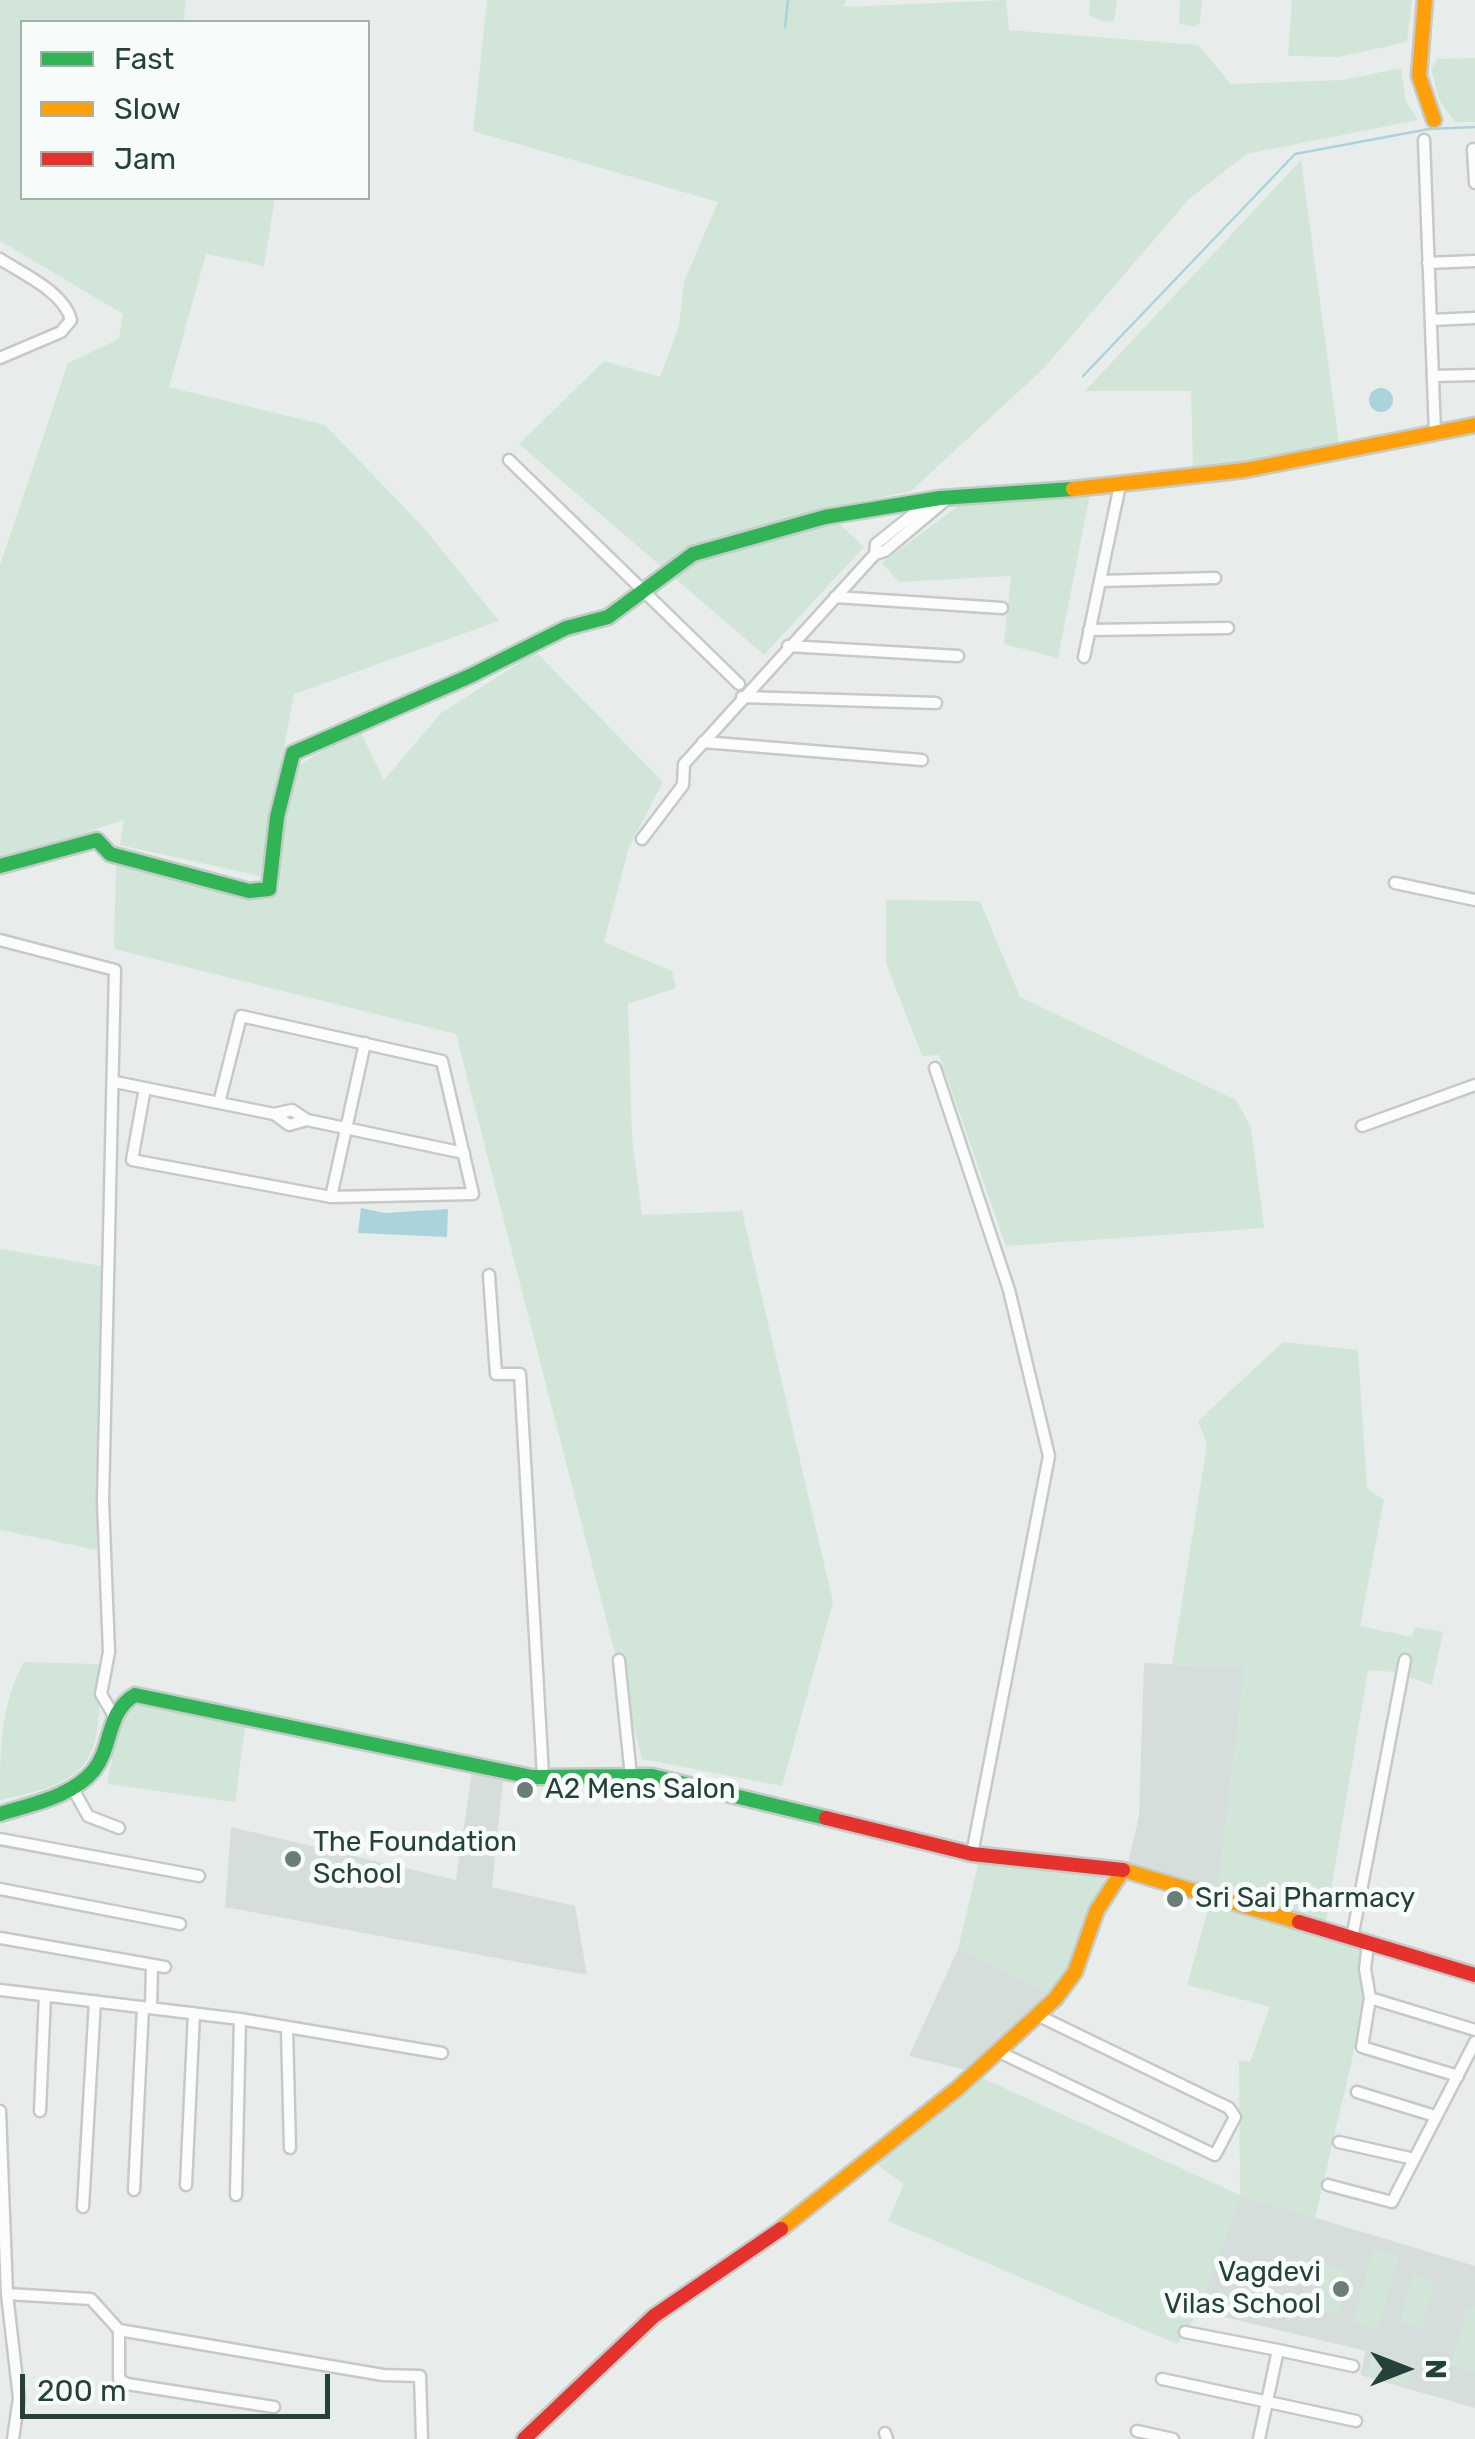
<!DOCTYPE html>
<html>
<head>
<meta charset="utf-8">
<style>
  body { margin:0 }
  #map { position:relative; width:1475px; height:2439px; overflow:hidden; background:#e8edeb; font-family:Rubik,sans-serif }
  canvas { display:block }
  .legend { position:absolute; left:20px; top:20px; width:350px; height:180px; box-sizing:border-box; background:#f7fbf9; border:2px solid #a3b1ad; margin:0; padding:12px 18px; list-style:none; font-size:30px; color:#24423a }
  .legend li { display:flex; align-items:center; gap:20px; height:50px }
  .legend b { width:50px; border:2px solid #a3b1ad }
  .north { position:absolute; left:1355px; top:2319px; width:100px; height:100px; -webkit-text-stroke:8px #f7fbf9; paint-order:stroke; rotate:90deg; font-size:28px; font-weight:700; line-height:40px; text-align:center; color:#24423a }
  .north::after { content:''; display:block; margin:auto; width:35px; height:45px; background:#24423a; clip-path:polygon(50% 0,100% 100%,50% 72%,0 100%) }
  .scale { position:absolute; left:20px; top:2374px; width:310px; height:45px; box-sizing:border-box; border:5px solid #24423a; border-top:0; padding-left:12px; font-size:30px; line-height:35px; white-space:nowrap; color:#24423a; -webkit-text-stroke:8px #f7fbf9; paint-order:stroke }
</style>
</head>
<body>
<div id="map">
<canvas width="1475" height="2439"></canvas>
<ul class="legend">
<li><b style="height:12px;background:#30b455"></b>Fast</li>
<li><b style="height:12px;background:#ff9f0a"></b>Slow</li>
<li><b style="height:12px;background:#e5322d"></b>Jam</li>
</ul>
<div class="north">N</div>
<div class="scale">200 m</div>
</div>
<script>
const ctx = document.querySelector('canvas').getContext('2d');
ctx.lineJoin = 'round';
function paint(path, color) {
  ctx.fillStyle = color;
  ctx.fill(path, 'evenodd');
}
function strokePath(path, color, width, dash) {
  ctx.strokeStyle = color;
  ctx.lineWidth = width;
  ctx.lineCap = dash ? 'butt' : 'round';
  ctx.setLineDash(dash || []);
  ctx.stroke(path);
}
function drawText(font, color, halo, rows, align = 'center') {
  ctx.font = font + ' Rubik,sans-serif';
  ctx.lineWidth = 10;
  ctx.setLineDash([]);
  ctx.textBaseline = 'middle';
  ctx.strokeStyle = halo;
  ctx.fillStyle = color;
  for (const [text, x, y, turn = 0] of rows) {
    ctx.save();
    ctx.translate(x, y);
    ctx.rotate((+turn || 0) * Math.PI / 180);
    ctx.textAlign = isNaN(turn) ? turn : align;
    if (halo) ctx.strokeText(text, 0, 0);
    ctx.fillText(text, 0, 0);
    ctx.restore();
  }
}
paint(new Path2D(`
  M1144,1663L1245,1667L1218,1892L1128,1864L1139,1816Z
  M472,1772L503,1781L492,1887L575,1906L587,1975L225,1907L231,1827L456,1880Z
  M958,1949L1053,1994L966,2070L909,2056Z
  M1240,2195L1475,2266V2408L1360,2375L1366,2351L1199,2311Z`), '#d6dedb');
paint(new Path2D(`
  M0,0H186L183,22H22V198H275L264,266L206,254L169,387L325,425L425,529L499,621L294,694L260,876L120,845L124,820L0,861V565L68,363L119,339L123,314L0,241Z
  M487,0H846L843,7L1006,0L1009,30L1198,45L1231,84L1343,80L1401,68L1406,102L1418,120L1247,154L1190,198L1043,369L911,491L824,509L864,547L764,655L519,444L604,361L660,377L679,326L684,282L718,202L473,131Z
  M1090,0H1117L1114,21L1104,22L1089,15Z
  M1180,0H1202L1200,22L1195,27L1179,24Z
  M1292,0H1412L1407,42L1338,57L1288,56Z
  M1475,58V122H1455L1439,100L1431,69L1437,59Z
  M1301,160L1339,443L1193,471L1191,391H1085Z
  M1090,494L1058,658L1004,644L1011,576L899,582L882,563L958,506Z
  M536,652L663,782L629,847L604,942L672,971L676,988L628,1004L632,1137L642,1215L742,1211L833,1602L782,1786L642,1759L456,1034L114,949L116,865L267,900L279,892L285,812L296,767L359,729L384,780L441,713Z
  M886,900L980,901L1020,997L1236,1100L1251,1127L1264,1228L1006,1246L939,1055L922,1056L886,963Z
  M0,1249L102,1266L97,1550L0,1530Z
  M1283,1342L1358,1350L1367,1488L1384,1500L1360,1626L1412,1637L1415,1627L1443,1632L1432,1685L1394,1672L1368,1670L1325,1926L1218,1892L1245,1667L1172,1664L1207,1444L1198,1421Z
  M24,1662L100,1664C99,1757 101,1780 0,1800C0,1751 0,1705 24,1662Z
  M141,1704L246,1720L235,1802L107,1784C113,1759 115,1715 141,1704Z
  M978,1864L1105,1877L1073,1962L1053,1994L958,1949Z
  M1209,1905L1360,1947L1359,1979L1366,2000L1315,2218L1240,2196L1199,2311L1177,2344L888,2221L904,2184L876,2164L980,2077L1240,2195L1239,2060L1250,2062L1270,2007L1187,1985Z
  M1374,2248L1399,2256L1377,2330L1352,2323Z
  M1325,2264L1350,2271L1338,2314L1313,2307Z
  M1413,2275L1434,2281L1422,2328L1400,2322Z
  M1475,2307V2372L1451,2366L1467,2308Z
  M1372,2355L1412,2366L1407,2385L1367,2374Z`), '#d1e6d8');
paint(new Path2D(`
  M1369 400a12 12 0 1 1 24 0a12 12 0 1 1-24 0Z
  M361,1208L385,1213L448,1209L447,1237L358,1233Z`), '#a9d4db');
strokePath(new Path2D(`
  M785,27L788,0
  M1083,376L1295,154L1429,129L1475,127`), '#a9d4db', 2.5);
const street = new Path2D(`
  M1424,140L1435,433
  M1473,149L1475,183
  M0,259C23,274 64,292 71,320L61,332L0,358
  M1428,263L1475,261
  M1431,320L1475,318
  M1433,376L1475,375
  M509,460L739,684
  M875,554L876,544L930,501
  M1100,581L1215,578
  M835,597L1002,608
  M1089,630L1228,628
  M788,646L958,656
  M1084,657L1120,485
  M742,697L936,703
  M703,742L922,760
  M642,839L683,785L684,764L875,554L885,551L948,498
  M1395,883L1475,900
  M0,940L115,970L103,1501L109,1652L101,1694L114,1716
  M935,1068L1009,1290L1049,1456L972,1854
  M115,1082L274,1114L289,1125L307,1120L464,1153
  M145,1088L132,1160L331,1197L473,1194L442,1061L241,1016L219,1103
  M274,1114L292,1110L307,1120
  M1362,1126L1475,1085
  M331,1197L365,1043
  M489,1275L496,1374H520L543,1776
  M619,1660L631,1776
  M72,1787L88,1816L119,1828
  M0,1839L199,1876
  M0,1889L180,1924
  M0,1938L165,1967
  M1352,1938L1405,1660
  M1368,1944L1365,1969L1370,1998L1362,2047L1458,2076
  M0,1990L240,2019L442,2053
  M1370,1998L1475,2030
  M151,2008L152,1966
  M287,2029L290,2148
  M997,2051L1215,2155L1235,2117L1229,2108L1037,2015
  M1357,2092L1435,2116
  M0,2111L7,2294L19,2398L13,2439
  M40,2111L45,1995
  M1339,2142L1414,2159
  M186,2185L194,2013
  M1328,2185L1392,2202L1475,2042
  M134,2190L143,2007
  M236,2195L240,2019
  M83,2207L95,2001
  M7,2294L91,2299L119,2330L383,2375L420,2376L422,2439
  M119,2330V2379L127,2384L274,2407
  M1185,2332L1278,2350
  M1162,2379L1356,2421
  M1137,2431L1173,2439
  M885,2433L887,2439
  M1259,2439L1278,2350L1353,2366`);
const fast = new Path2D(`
  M0,866L97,840L110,854L249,891L269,889L277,817L293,753L470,676L566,628L608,617L693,554L825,517L940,498L1073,489
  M0,1814C31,1804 72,1797 94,1770C113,1746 106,1712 135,1695L532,1777L652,1776L826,1818`);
const slow = new Path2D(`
  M1425,0L1419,76L1434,120
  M1073,489L1245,470L1475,425
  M781,2229L958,2088L1055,1999L1075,1972L1097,1910L1123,1870L1299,1922`);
const jam = new Path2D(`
  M826,1818L972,1854L1123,1870
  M1299,1922L1475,1975
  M524,2439L654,2316L781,2229`);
strokePath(street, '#c5cac8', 15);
strokePath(fast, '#c3cbc8', 19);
strokePath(slow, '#c3cbc8', 19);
strokePath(jam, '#c3cbc8', 19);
strokePath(street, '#fcfcfc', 10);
strokePath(fast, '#30b455', 14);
strokePath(slow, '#ff9f0a', 14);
strokePath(jam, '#e5322d', 14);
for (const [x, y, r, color] of [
  [525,1790,10,"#697e78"],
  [293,1859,10,"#697e78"],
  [1175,1899,10,"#697e78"],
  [1341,2289,10,"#697e78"]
]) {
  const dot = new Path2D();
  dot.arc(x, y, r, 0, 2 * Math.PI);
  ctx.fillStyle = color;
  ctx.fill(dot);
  strokePath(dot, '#f7fbf9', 4);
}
drawText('28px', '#24423a', '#f7fbf9', [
  ["A2 Mens Salon",545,1790],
  ["The Foundation",313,1843],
  ["School",313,1875],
  ["Sri Sai Pharmacy",1195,1899],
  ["Vagdevi",1321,2273,"right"],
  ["Vilas School",1321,2305,"right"]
], 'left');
</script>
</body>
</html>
